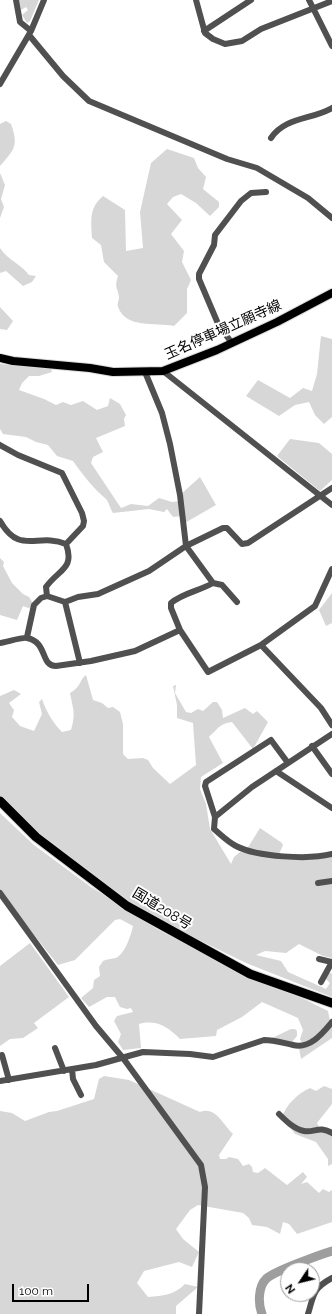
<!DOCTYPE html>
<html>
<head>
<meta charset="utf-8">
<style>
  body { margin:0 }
  #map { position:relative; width:332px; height:1314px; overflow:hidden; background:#fff; font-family:Raleway,sans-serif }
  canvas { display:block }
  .north { position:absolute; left:280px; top:1262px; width:40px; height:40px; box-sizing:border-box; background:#fff; border:1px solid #999; border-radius:50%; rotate:235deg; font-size:11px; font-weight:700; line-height:16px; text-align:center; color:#000 }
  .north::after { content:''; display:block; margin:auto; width:14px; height:18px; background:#000; clip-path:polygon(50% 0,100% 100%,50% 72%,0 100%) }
  .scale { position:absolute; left:12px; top:1284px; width:77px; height:18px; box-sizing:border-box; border:2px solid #000; border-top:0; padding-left:5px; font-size:12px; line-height:14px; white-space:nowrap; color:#000; -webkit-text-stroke:3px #fff; paint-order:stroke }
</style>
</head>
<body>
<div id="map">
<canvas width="332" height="1314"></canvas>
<div class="north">N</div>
<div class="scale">100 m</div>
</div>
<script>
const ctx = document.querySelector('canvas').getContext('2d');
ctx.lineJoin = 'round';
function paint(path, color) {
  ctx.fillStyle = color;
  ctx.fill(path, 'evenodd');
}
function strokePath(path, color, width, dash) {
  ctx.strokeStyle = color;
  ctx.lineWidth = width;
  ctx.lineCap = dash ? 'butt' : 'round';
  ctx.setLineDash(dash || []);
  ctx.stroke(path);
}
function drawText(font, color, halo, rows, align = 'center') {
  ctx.font = font + ' Raleway,"Noto Sans JP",sans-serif';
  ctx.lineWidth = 4;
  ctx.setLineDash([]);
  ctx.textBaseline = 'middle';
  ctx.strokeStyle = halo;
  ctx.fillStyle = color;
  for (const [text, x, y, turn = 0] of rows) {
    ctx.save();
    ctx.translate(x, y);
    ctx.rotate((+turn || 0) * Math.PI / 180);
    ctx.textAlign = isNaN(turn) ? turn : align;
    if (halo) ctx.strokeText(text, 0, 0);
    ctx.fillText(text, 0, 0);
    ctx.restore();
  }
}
paint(new Path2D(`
  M19,0H39L30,21L27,23L22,15L28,10L26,7L21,10Z
  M6,121L11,124C19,146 14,150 0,166V124Z
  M167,149L194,158L198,168L206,177L203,189L219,202V207L210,216L196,203L181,194L173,197L167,204L182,220L171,234L184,251L182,262L191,280L187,289V313L174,326C155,322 126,329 118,307C117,303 119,301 119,297C118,287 114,289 118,276L104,262L101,245L92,238C91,220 89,208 103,196L125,210L126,251L143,248L140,212L151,163Z
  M0,173L5,185L1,199L4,207L0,218Z
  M0,248C8,260 22,265 29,275L36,276L32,282L23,286L6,271L0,273Z
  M0,307L13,321L7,330L0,329Z
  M321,336L332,339V417L324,424L315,415L309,402L295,405L279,416L246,396L258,380L290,398L303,388L312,391L317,374Z
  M0,364L51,369L52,372L39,376H29L22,383L19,390L44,399L56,405L63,402L71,405L83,401L97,410L108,406L110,398L120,404L126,415L124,419L125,426L96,438L103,452L93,457L91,463L121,508L131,504L148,506L159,498L172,502L181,501L180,495L200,477L216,505L183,524L182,516L173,517L167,509L164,512L149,509L113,513C110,509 109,502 106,499C93,488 83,475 73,461L57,456L48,445L36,442L26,437L3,434L0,429Z
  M290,439L319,443L332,454V480L320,491L277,456Z
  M0,558L4,562L3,566L12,583L23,594L29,597L34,605L33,608L29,607L31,609L23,606L17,620L0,615Z
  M332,593V623L326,626L319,610Z
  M86,675L93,700L102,703L108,708L113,707L120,712L123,724V754L128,759L143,758L148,760L153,768L170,784L196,765L193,723L177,718V705L173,686L176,685L175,693L186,712L191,713L198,709L203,711L213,702H217L222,710L223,718L245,708L253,714L257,711L268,722L253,749L232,722C219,724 219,728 209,737L223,763L201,777L200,789L206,804L210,829L231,864L234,857L240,852L311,859L332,857V958L323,956L299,944L286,953L265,951L256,955L281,961L288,972L326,989L330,983L324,977L329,972L332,974V997L246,963L156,919L125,899L42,836L0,797V696L14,690L21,694L9,703L14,710L12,717L20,726L34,731L42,714L39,702L42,699C46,711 53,723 62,732L71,730C76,714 73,709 70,693C82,686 79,680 86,675Z
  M0,813L34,845L91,887L157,929L249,977L304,999L328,1011L330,1021L313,1039L302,1043L300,1039L303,1030L298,1018L262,1002L242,1017L217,1030L216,1036L180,1039C168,1027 157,1019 139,1024L141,1048L123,1050L118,1042L121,1034L114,1021L117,1016L133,1012L131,1008L127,1009L120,1007L115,997H107L89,1007L81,998L93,988L94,980L100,976L99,967L103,961C107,959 111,959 116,958C125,954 131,935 133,926L120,919L115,920L75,960L58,965L0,892Z
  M260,828L282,843L283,845L279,854L247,849Z
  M30,943L69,997L34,1023L38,1028L23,1038L10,1039L0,1046V966Z
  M332,1026V1038L301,1059L299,1048L320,1040Z
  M291,1029H295L297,1031V1036L292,1042L272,1038Z
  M104,1076L129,1080L200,1112C216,1106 223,1125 233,1134L219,1155L220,1159H226L229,1157L238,1159L243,1166L249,1164L252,1167L253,1172L258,1173L265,1168L287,1185L303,1172L307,1177L301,1184L307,1182L319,1193L323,1189L329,1192L332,1190V1222L297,1234L289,1224L283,1222L280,1234L267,1227L252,1225L249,1218L243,1213L198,1205L190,1210L176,1229L183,1239L199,1252L192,1267L179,1262L144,1271L137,1283L148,1297C163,1296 174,1295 185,1284L198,1287L176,1306V1314H0V1111L12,1113L25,1121L49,1112L57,1111L94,1099L99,1079Z
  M324,1086L332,1089V1104L317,1123L320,1129L332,1133V1164L328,1166V1159L316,1142L295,1134L282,1117C286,1105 298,1093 310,1088L316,1091Z`), '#d7d7d7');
strokePath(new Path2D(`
  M262,1314C258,1304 258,1287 266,1279C272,1272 322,1254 332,1251`), '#9e9e9e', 9);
const major = new Path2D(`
  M0,358L13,361L90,368L113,372L163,371L217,350L277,322L332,293`);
const highway = new Path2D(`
  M0,801L36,837L127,906L250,974L332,1003`);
strokePath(major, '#dbdbdb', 10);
strokePath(highway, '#dbdbdb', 11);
strokePath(new Path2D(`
  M16,0L20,22L31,31
  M196,0L205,33L213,39L225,44L242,41L261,29L332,1
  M309,0L332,46
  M204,31L251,0
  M29,35L63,76L89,101L227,159L257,168L308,198L332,218
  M0,84L31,31L44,0
  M271,138C285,117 311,120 332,108
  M232,343L219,326L199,279V274L214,245L215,235L241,201L251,193L266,192
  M163,371L332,505
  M145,372L162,413L170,444L180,495L186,546L213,583L222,585L237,602
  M0,445L18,455L62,473L82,513L84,521L83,526L66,544
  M0,521C20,556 37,532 66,544C75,569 59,569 46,587L47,596
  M65,602L80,663
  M180,630L171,608V603C183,593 199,591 213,583
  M27,637L34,605L41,598L47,596L65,602L78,597L98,594L149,571L186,546L223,528H227L242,544L248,543L332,488
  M0,643C7,642 22,637 27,638C48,642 40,666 56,666L91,661L135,651L180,630L208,672L261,645L315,606L332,569
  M261,645L321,708L332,725
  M312,746L332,774
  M288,763L271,740L206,782L205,786L215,817L214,829C221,835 228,842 236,846C257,857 309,860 332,854
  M276,771L332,808
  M215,817L252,787L332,734
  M318,883L332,881
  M0,893L96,1026L123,1058L201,1165L205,1187L199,1314
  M319,959L332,962
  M321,982L332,962
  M55,1048L64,1071
  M2,1055L9,1080
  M72,1069L73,1079L81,1095
  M0,1081L96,1065L143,1052L190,1054L213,1057L264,1040C274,1040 283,1043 293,1045C310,1049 322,1034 332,1022
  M279,1114C286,1121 294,1129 304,1131C315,1133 319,1125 332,1133
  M308,1314C314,1295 312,1289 332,1278`), '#505050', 6);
strokePath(major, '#000', 8);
strokePath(highway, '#000', 9);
drawText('14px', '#000', '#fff', [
  ["玉名停車場立願寺線",223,330,-24],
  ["国道208号",162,909,31]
]);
</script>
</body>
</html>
